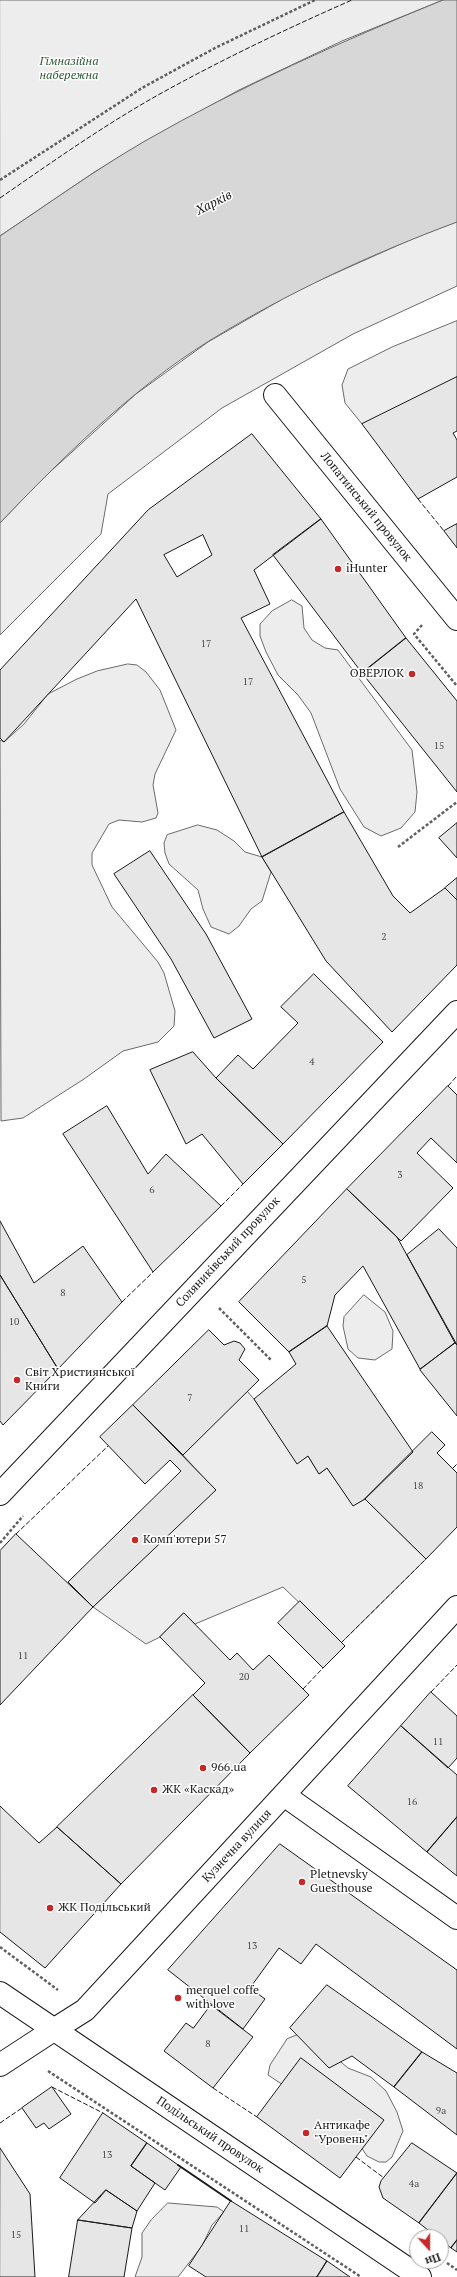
<!DOCTYPE html>
<html>
<head>
<meta charset="utf-8">
<style>
  body { margin:0 }
  #map { position:relative; width:457px; height:2277px; overflow:hidden; background:#fff; font-family:"PT Serif",serif }
  canvas { display:block }
  .north { position:absolute; left:409px; top:2229px; width:40px; height:40px; box-sizing:border-box; background:#fff; border:1px solid #a3a3a3; border-radius:50%; rotate:159deg; font-size:11px; font-weight:700; line-height:16px; text-align:center; color:#1a1a1a }
  .north::after { content:''; display:block; margin:auto; width:14px; height:18px; background:#c62828; clip-path:polygon(50% 0,100% 100%,50% 72%,0 100%) }
</style>
</head>
<body>
<div id="map">
<canvas width="457" height="2277"></canvas>
<div class="north">Пн</div>
</div>
<script>
const ctx = document.querySelector('canvas').getContext('2d');
ctx.lineJoin = 'round';
function paint(path, color) {
  ctx.fillStyle = color;
  ctx.fill(path, 'evenodd');
}
function strokePath(path, color, width, dash) {
  ctx.strokeStyle = color;
  ctx.lineWidth = width;
  ctx.lineCap = dash ? 'butt' : 'round';
  ctx.setLineDash(dash || []);
  ctx.stroke(path);
}
function drawText(font, color, halo, rows, align = 'center') {
  ctx.font = font + ' "PT Serif",serif';
  ctx.lineWidth = 3;
  ctx.setLineDash([]);
  ctx.textBaseline = 'middle';
  ctx.strokeStyle = halo;
  ctx.fillStyle = color;
  for (const [text, x, y, turn = 0] of rows) {
    ctx.save();
    ctx.translate(x, y);
    ctx.rotate((+turn || 0) * Math.PI / 180);
    ctx.textAlign = isNaN(turn) ? turn : align;
    if (halo) ctx.strokeText(text, 0, 0);
    ctx.fillText(text, 0, 0);
    ctx.restore();
  }
}
const built = new Path2D(`
  M0,0H443L342,41L239,90L144,142L96,171L0,236Z
  M457,222V286L353,334L222,408L108,494L101,534L0,635V523L40,481L136,394L208,342L300,289L412,239Z
  M457,321V385L362,424L345,403L342,385L348,369L392,347Z
  M292,600L302,606L304,628L312,640L325,648L338,650L412,750L417,792L415,812L401,828L381,836L364,827L340,789L311,713L298,695L278,675L266,652L260,636V624L272,611Z
  M128,664L137,665L146,672L160,690L176,730L155,774L153,785L158,813L156,818L142,822L119,820L109,824L92,853V865L112,907L158,962L164,973L175,1011L174,1026L158,1042L123,1051L84,1079L23,1118L1,1121L0,740L4,742L24,724L48,694L77,679L97,671Z
  M198,825L217,830L234,841L245,852L262,857L271,872L262,901L251,909L239,926L229,934L211,927L203,909L198,890L169,864L165,853L164,843L167,835Z
  M364,1295L385,1312L393,1331L392,1349L375,1360L358,1358L348,1349L343,1326L344,1317Z
  M247,1391L254,1399L297,1463L308,1456L319,1474L327,1468L353,1505L365,1499L426,1559L341,1643L283,1587L195,1624L184,1613L160,1637L146,1644L93,1607L215,1490L183,1455Z
  M305,2032L348,2068L371,2077L386,2091L397,2112L403,2131L392,2157L386,2162H379L367,2156L359,2144L295,2093L268,2075L270,2065L287,2039Z
  M168,2203L217,2207L224,2212L212,2225L202,2246L178,2277H135L142,2257V2233L151,2220Z`);
paint(built, '#ededed');
strokePath(built, '#6a6a6a', 1);
const water = new Path2D(`
  M443,0H457V222C371,254 287,293 209,341C132,389 62,458 0,523V236C48,204 95,170 145,141C241,86 340,42 443,0Z`);
paint(water, '#d7d7d7');
strokePath(water, '#6a6a6a', 1);
const building = new Path2D(`
  M457,377V431L453,433L457,440V477L418,499L362,424Z
  M252,434L321,519L254,570L270,604L241,618L344,812L262,857L136,599L4,742L0,738V670L148,510ZM203,535L212,555L177,577L164,555Z
  M321,519L406,638L362,673L273,555Z
  M457,524V548L444,531Z
  M406,638L457,701V792L362,673Z
  M344,812L393,896L410,913L445,888L457,900V965L392,1032L326,961L262,857Z
  M457,823V858L439,838Z
  M150,851L206,934L252,1019L214,1038L171,959L114,874Z
  M457,878V900L445,888Z
  M314,974L383,1042L283,1144L216,1078L238,1055L253,1069L298,1023L281,1007Z
  M193,1052L216,1078L283,1144L243,1184L202,1134L186,1144L150,1070Z
  M448,1086L457,1095V1163L431,1138L417,1153L453,1188L401,1241L347,1189Z
  M107,1106L148,1174L166,1154L221,1206L153,1272L63,1134Z
  M347,1189L397,1237L455,1343L420,1369L363,1266L335,1295L327,1326L289,1352L239,1302Z
  M0,1221L34,1283L83,1246L122,1302L58,1369L0,1275Z
  M439,1229L457,1248V1345L407,1255Z
  M0,1275L58,1369L3,1425L0,1421Z
  M327,1326L413,1452L365,1499L353,1506L327,1468L319,1474L308,1456L297,1464L254,1399L296,1364L289,1352Z
  M209,1330L224,1345L234,1341L240,1343L245,1349L239,1360L259,1380L183,1455L133,1405Z
  M455,1343L457,1345V1416L420,1370Z
  M133,1405L216,1490L93,1607L68,1582L181,1471L170,1460L145,1484L100,1437Z
  M432,1432L445,1445L437,1453L457,1473V1527L426,1559L365,1499Z
  M16,1534L93,1607L0,1705V1551Z
  M300,1601L345,1646L323,1668L278,1623Z
  M184,1613L230,1660L237,1653L253,1670L269,1655L309,1695L250,1753L193,1695L205,1683L160,1637Z
  M431,1692L457,1716V1758L448,1768L401,1726Z
  M193,1695L250,1753L121,1884L57,1827Z
  M401,1726L457,1775V1817L427,1852L348,1786Z
  M0,1806L39,1843L57,1827L121,1884L45,1968L0,1932Z
  M457,1817V1876L427,1852Z
  M280,1844L457,1970V2049L316,1944L301,1964L279,1948L250,1988L265,1999L243,2029L168,1970Z
  M327,1985L422,2052L394,2087L352,2056L329,2068L290,2028Z
  M211,2005L253,2037L213,2088L164,2051L186,2023L193,2028Z
  M422,2052L457,2073V2135L394,2087Z
  M301,2058L384,2120L340,2178L257,2117Z
  M52,2087L71,2114L49,2129L44,2123L36,2128L22,2108Z
  M103,2113L147,2143L131,2166L155,2183L137,2211L106,2190L95,2203L60,2178Z
  M147,2143L181,2167L165,2190L131,2166Z
  M412,2143L457,2173L419,2223L383,2198L379,2187L381,2181Z
  M0,2148L30,2194L35,2277H0Z
  M457,2173V2240L451,2248L441,2240V2237H437L419,2223Z
  M106,2190L137,2211L132,2228L78,2220Z
  M231,2201L327,2261L317,2277H206L189,2266Z
  M78,2220L132,2228L124,2277H69Z
  M457,2240V2252L451,2248Z
  M327,2261L350,2277H317Z`);
paint(building, '#e6e6e6');
strokePath(building, '#1a1a1a', 1);
const minor = new Path2D(`
  M275,395L457,619
  M284,1795L457,1918
  M0,2065L55,2029`);
const tertiary = new Path2D(`
  M0,1494L457,1012
  M55,2029L85,2010L457,1607`);
const primary = new Path2D(`
  M0,1993L420,2277`);
strokePath(minor, '#1a1a1a', 24);
strokePath(tertiary, '#1a1a1a', 24);
strokePath(primary, '#1a1a1a', 24);
strokePath(new Path2D(`
  M0,180L142,88L215,48L315,0
  M422,625L414,634L457,686
  M398,847L457,802
  M219,1308L271,1360
  M0,1543L23,1516
  M0,1947L58,1990
  M48,2071L361,2277
  M447,2263L457,2270`), '#5f5f5f', 2.5, [3, 2]);
strokePath(minor, '#fff', 22);
strokePath(tertiary, '#fff', 22);
strokePath(primary, '#fff', 22);
strokePath(new Path2D(`
  M0,198C52,162 103,126 158,95C221,60 286,29 352,0
  M418,499L444,531
  M448,1086L457,1076
  M221,1206L245,1182
  M122,1302L153,1272
  M453,1468L457,1464
  M16,1534L108,1446
  M341,1643L426,1559
  M303,1689L323,1668
  M431,1692L457,1665
  M52,2087L103,2113
  M213,2088L257,2117
  M0,2123L22,2108
  M356,2157L384,2178`), '#1a1a1a', 1, [5, 2]);
strokePath(new Path2D(`
  M178,2165L231,2201`), '#1a1a1a', 2);
for (const [x, y, r, color] of [
  [338,569,4,"#c62828"],
  [412,674,4,"#c62828"],
  [17,1380,4,"#c62828"],
  [135,1540,4,"#c62828"],
  [203,1768,4,"#c62828"],
  [154,1790,4,"#c62828"],
  [302,1882,4,"#c62828"],
  [50,1908,4,"#c62828"],
  [178,1998,4,"#c62828"],
  [306,2133,4,"#c62828"]
]) {
  const dot = new Path2D();
  dot.arc(x, y, r, 0, 2 * Math.PI);
  ctx.fillStyle = color;
  ctx.fill(dot);
  strokePath(dot, '#fff', 1.5);
}
drawText('10px', '#4d4d4d', null, [
  ["17",206,644],
  ["17",248,682],
  ["15",439,746],
  ["2",384,937],
  ["4",312,1062],
  ["3",400,1175],
  ["6",152,1190],
  ["5",304,1280],
  ["8",63,1293],
  ["10",14,1322],
  ["7",190,1398],
  ["18",418,1486],
  ["11",23,1656],
  ["20",244,1677],
  ["11",438,1742],
  ["16",412,1802],
  ["13",252,1946],
  ["8",208,2044],
  ["9а",441,2111],
  ["13",107,2155],
  ["4а",414,2184],
  ["11",244,2229],
  ["15",16,2235]
]);
drawText('italic 12px', '#2b5a34', '#fff', [
  ["Гімназійна",69,62],
  ["набережна",69,76]
]);
drawText('12px', '#1a1a1a', '#fff', [
  ["Лопатинський провулок",366,507,51],
  ["Соляниківський провулок",228,1252,-47],
  ["Кузнечна вулиця",237,1846,-47],
  ["Подільський провулок",210,2135,34]
]);
drawText('12px', '#1a1a1a', '#fff', [
  ["iHunter",346,569],
  ["ОВЕРЛОК",404,674,"right"],
  ["Світ Християнської",25,1373],
  ["Книги",25,1387],
  ["Комп'ютери 57",143,1540],
  ["966.ua",211,1768],
  ["ЖК «Каскад»",162,1790],
  ["Pletnevsky",310,1875],
  ["Guesthouse",310,1889],
  ["ЖК Подільський",58,1908],
  ["merquel coffe",186,1991],
  ["with love",186,2005],
  ["Антикафе",314,2126],
  ["\"Уровень\"",314,2140]
], 'left');
drawText('italic 13px', '#1a1a1a', '#fff', [
  ["Харків",214,203,-27]
]);
</script>
</body>
</html>
